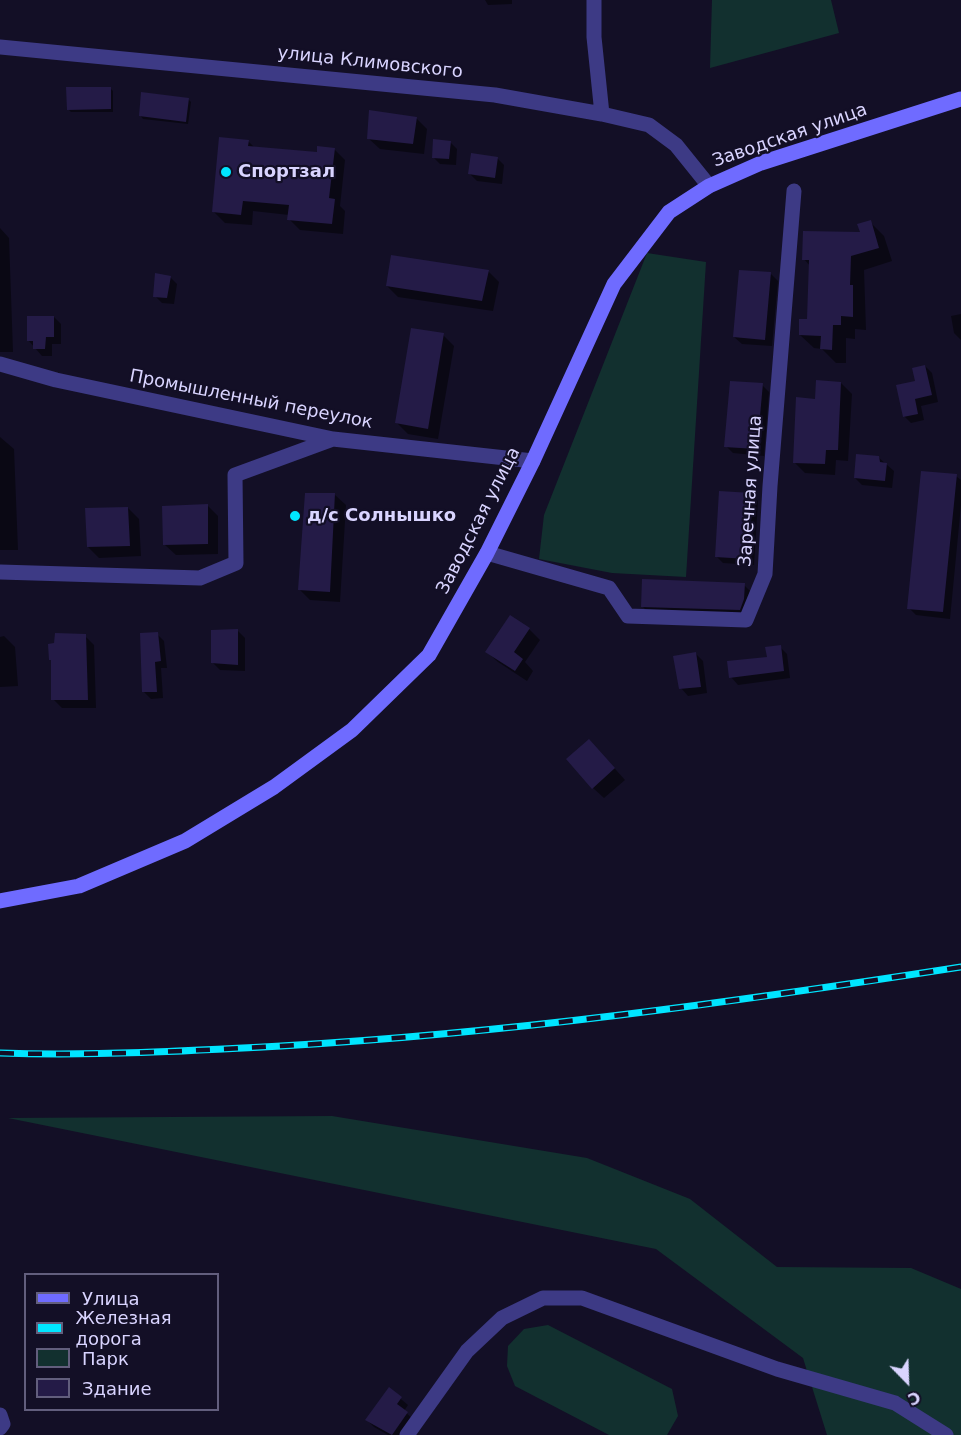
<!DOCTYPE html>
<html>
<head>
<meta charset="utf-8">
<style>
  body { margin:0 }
  #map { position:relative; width:961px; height:1435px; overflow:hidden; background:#130f26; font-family:"DejaVu Sans",sans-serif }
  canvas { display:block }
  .legend { position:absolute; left:24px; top:1273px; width:195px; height:138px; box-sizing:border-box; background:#130f26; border:2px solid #625e7d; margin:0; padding:8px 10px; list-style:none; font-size:18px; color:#d9d4ff }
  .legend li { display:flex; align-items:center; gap:12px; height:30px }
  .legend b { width:30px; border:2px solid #625e7d }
  .north { position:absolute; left:877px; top:1351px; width:60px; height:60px; -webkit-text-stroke:4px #130f26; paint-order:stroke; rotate:157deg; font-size:16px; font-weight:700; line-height:24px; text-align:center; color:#d9d4ff }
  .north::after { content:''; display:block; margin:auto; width:21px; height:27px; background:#d9d4ff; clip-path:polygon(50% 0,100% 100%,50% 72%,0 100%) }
</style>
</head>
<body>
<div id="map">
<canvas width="961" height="1435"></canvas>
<ul class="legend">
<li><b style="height:8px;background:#6f6bff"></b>Улица</li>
<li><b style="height:8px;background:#00e5ff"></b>Железная дорога</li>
<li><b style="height:16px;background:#12302f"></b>Парк</li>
<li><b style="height:16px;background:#241b47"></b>Здание</li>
</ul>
<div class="north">С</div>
</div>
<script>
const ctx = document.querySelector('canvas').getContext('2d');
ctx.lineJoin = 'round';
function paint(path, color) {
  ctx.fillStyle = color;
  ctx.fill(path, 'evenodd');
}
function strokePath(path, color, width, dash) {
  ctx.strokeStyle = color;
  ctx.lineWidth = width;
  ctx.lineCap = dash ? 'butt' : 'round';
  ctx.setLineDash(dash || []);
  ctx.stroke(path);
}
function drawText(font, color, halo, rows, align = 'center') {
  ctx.font = font + ' "DejaVu Sans",sans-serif';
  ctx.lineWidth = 4.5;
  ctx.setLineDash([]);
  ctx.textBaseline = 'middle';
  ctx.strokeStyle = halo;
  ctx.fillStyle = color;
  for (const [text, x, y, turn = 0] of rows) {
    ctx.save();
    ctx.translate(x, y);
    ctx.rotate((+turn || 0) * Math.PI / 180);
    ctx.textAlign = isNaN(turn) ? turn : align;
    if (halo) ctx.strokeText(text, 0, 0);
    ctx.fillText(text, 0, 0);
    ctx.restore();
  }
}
paint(new Path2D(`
  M712,0H831L839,33L710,68Z
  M647,253L706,262L686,577L612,573L539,559L544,515Z
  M332,1116L587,1158L690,1199L777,1267L911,1268L961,1289V1435H827L803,1358L656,1249L8,1118Z
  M548,1325L672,1389L678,1416L667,1435H609L515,1386L507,1366L508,1346L524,1329Z`), '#12302f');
paint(new Path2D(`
  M485,0H512V4L488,5Z
  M110,88L113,91V112H71L68,109Z
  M188,99L191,102L188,124L143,119L140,115Z
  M416,118L427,129L424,154L380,149L369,139Z
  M248,141L255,148L318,154L334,149L345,160L340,206L345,211L343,234L300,230L289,219V215L253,211L252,225L225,223L214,212Z
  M450,142L457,149L456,165L440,164L433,157Z
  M497,158L504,165L502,184L477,181L470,174Z
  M870,222L884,236L892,261L864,270L866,330L855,329V339L846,338V363H836L822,349L814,348L800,335L809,320L810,266L804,259L862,234Z
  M0,228L9,238L13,352H0Z
  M488,271L499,282L493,311L398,297L387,286Z
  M771,274L778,281L772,346L742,344L734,337Z
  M170,277L177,284L174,304L162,303L155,296Z
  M961,314V340L954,333L951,316Z
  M54,317L61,324V344H52V356H42L28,340Z
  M443,335L454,346L438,439L408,434L397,423Z
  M925,366L932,373L938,402L921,406L924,420L911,423L904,416Z
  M841,383L852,394L848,461L836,460L835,475L805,473L794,462L816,400Z
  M762,385L769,392L764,456L733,453L726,446Z
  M0,437L14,449L18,550H0Z
  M878,457L894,471L892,488L862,485L855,478Z
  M956,476L961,480V505L950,619L916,615L909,608Z
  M751,494L758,501L754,565L723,563L716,556Z
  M335,495L346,505L340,602L310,600L299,589Z
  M207,505L218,516V554L176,555L165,545Z
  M128,508L139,519L141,556L99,558L88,547Z
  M744,585L751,592L747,616L649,613L642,606Z
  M529,629L540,640L525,662L533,671L527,681L498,662L487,652Z
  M238,631L245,638V671L220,670L212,662Z
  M157,634L164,641L167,668H161L163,698L151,699L144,692Z
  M4,636L15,647L18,686L0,687V637Z
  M85,636L94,645L96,708H62L53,699Z
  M780,647L787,654L790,678L738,685L731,677L768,658Z
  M696,654L703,661L707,693L688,696L681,688Z
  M600,752L625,780L604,798L593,788Z
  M389,1389L408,1405L404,1411L414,1420L404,1435H388L374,1427L367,1420Z`), '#0007');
paint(new Path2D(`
  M66,87H111V109L67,110Z
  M141,92L189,98L186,122L139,116Z
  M369,110L417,117L413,144L367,139Z
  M219,137L249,140L248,146L317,152V146L335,148L329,198L335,199L332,224L287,220L289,205L243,201L241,215L212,212Z
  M433,139L451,141L449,159L432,158Z
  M471,153L498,157L495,178L468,174Z
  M871,220L879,248L851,256L850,285H853V317L841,316V325H833L832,350L820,349L821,336L799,335V319H807L809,260H802L803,231L860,232L857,224Z
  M391,255L489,270L482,301L386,286Z
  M739,270L771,272L765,340L733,337Z
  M155,273L171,276L167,298L153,297Z
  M27,316H54V337H46L45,349H33V341H27Z
  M411,328L444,333L428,429L395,423Z
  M925,365L932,395L915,399L918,414L903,417L896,385L915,381L912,368Z
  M816,380L841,382L838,450H826L825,464L793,463L796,397L815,399Z
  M730,381L763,383L757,449L724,447Z
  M856,454L879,456L880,462L887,463L885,481L854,478Z
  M921,471L957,474L943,612L907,609Z
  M719,491L752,493L748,559L715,557Z
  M305,493H335L330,592L298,590Z
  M208,504V544L163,545L162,506Z
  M128,507L130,546L87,547L85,508Z
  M642,579L745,583L744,599L740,610L641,607Z
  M510,615L530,628L514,652L523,659L515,671L485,652Z
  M238,629V665L211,663V630Z
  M158,632L161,661L155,662L157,692H142L140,633Z
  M55,633L86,634L88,700H51V660H49L48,644L54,643Z
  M781,645L784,671L729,678L727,661L767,657L765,647Z
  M696,652L701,687L679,689L673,656Z
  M589,739L615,768L592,789L566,759Z
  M389,1387L402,1397L397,1404L408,1412L392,1435L365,1420Z`), '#241b47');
strokePath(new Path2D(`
  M594,0V37L602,114
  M0,47L495,95L602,114L649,125L676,145L709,186
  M0,364L56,380L333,439L533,461
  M487,553L609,588L628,616L746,620L765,574L770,486L794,191
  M0,572L200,578L236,563L235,475L333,439
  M0,1415L3,1424L0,1428
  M407,1435L467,1351L502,1318L543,1298H582L777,1369L895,1403L946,1435`), '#3d3a85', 15);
strokePath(new Path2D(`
  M0,901L79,886L185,841L274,787L352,730L429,655L487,553L533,461L614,284L669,212L709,186L761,163L961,99`), '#6f6bff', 15);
const rail = new Path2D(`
  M0,1053C94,1056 188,1051 281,1046C510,1033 735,1002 961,967`);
strokePath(rail, '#00e5ff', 7);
strokePath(rail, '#130f26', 4.5, [14]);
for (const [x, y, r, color] of [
  [226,172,6,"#00e5ff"],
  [295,516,6,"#00e5ff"]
]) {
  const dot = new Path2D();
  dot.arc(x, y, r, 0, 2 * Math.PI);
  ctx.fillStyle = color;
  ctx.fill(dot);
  strokePath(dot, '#130f26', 2);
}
drawText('18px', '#d9d4ff', '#130f26', [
  ["улица Климовского",370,63,6],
  ["Заводская улица",790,136,-19],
  ["Промышленный переулок",251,400,11],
  ["Заречная улица",751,491,-86],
  ["Заводская улица",479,521,-63]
]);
drawText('bold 18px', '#d9d4ff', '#130f26', [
  ["Спортзал",238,172],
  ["д/с Солнышко",307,516]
], 'left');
</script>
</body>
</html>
